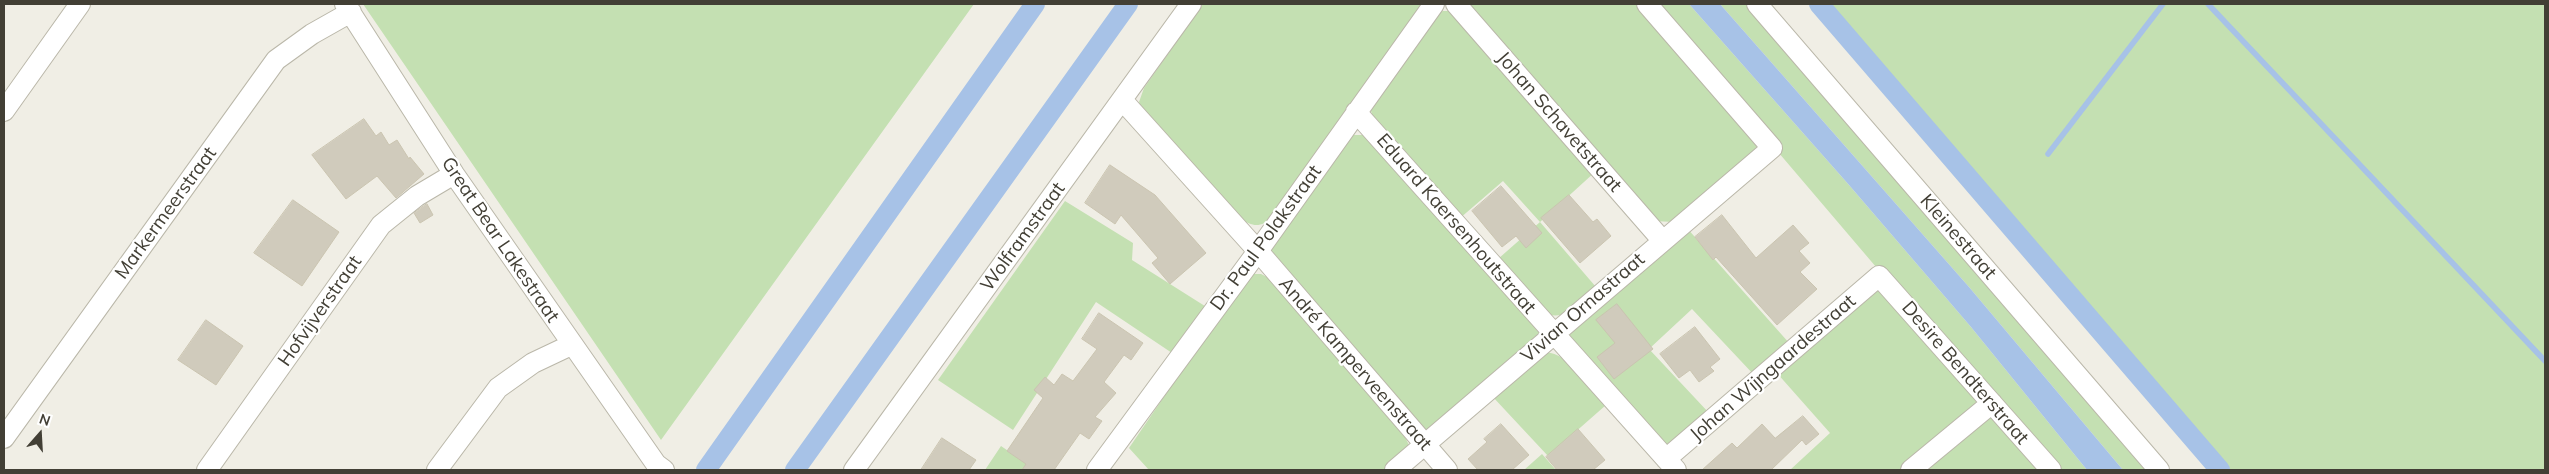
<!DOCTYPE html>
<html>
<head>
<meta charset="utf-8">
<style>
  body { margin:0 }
  #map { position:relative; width:2549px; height:474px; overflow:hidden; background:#f0eee5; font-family:Mulish,sans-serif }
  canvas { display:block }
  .frame { position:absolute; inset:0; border:5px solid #423f35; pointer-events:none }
  .north { position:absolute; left:15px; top:409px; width:50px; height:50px; -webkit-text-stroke:4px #fff; paint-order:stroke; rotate:19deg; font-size:14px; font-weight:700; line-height:20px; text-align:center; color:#423f35 }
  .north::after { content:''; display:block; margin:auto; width:18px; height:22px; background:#423f35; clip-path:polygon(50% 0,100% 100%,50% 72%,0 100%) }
</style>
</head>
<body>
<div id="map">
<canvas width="2549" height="474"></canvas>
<div class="frame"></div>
<div class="north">N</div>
</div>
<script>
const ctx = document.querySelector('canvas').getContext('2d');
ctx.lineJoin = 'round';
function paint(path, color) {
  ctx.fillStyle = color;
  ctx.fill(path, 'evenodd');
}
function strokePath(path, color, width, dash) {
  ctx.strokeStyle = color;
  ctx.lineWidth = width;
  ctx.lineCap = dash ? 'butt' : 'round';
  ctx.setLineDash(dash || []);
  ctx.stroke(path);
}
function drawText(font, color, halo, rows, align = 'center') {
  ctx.font = font + ' Mulish,sans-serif';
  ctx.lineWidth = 4.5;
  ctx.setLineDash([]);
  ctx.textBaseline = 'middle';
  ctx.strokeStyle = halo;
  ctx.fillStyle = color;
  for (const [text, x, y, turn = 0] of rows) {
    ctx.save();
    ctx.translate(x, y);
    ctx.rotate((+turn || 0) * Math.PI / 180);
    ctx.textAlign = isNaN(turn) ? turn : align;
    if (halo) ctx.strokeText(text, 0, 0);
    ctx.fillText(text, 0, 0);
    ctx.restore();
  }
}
paint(new Path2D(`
  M363,4H974L661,440Z
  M1203,4H1427L1274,217C1259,228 1254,227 1239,218L1144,114L1139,102L1144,88Z
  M1462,4H1643L1757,141L1756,151L1674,222L1653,221Z
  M1652,4H1689L1849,185L1971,327L2087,470H2055L1882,274Z
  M1720,4H1749L2149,470H2123L1969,287Z
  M1819,4H2545V470H2220Z
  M1443,11H1452L1595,172L1540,222L1596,287C1582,300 1566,323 1545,313L1498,259L1540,222L1503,181L1459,219L1374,120L1371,111V101L1435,14Z
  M1354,135H1365L1541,331L1539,340L1428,436L1275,261L1271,247L1344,139Z
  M1065,201L1133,243L1132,260L1208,308L1175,355L1096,302L1013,430L938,380Z
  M1686,227L1790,344L1755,376L1692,309L1649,349L1710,414L1666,448L1566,333Z
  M1253,274H1261L1271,279L1403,433L1409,445L1405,454L1387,470H1149L1129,448L1245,278Z
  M1877,290L1891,296L1977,399L1973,411L1903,470H1790L1830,433L1776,372Z
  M1545,352C1571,354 1590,386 1606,405L1548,456L1492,396Z
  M1987,416L1996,417L2046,470H1919Z
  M1001,446L1036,470H985Z
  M1542,454L1556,470H1524Z`), '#c4e0b2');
paint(new Path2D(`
  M1689,4H1720L1969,287L2123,470H2087L1971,327L1849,185Z`), '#a7c2e7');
strokePath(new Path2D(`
  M2208,4L2545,361
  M2048,154L2163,4`), '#a7c2e7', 5.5);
strokePath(new Path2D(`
  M1819,4L2220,470
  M706,470L1035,4
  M795,470L1128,4`), '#a7c2e7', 20);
const building = new Path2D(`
  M364,119L376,136L381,132L389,145L397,140L409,159L410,157L424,174L396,198L377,176L346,199L312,155Z
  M1110,165L1155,195L1206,253L1170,284L1152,263L1158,258L1121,215L1115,224L1085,203Z
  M1501,186L1542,233L1526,248L1516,236L1502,247L1472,211Z
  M1569,195L1593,222L1597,219L1611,236L1580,263L1541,218Z
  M293,200L339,232L302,286L254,253Z
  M427,204L433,215L420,223L414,213Z
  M1722,215L1756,258L1793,225L1809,243L1799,251L1810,263L1800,272L1817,289L1777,325L1716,257L1713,260L1695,237Z
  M1617,304L1653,349L1614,379L1597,357L1615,343L1596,320Z
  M1099,313L1143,343L1131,360L1124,355L1104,382L1116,393L1095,417L1102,421L1089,439L1080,433L1054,470H1022L1026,464L1007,451L1043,398L1034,390L1045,377L1054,385L1062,374L1073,381L1097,349L1082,339Z
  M206,320L243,346L216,385L178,360Z
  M1695,327L1720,359L1710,367L1714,371L1699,382L1690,370L1679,378L1660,354Z
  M1803,416L1819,434L1806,445L1802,440L1771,470H1702L1732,443L1737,448L1762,424L1775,438Z
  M1501,424L1529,455L1512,470H1478L1468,459L1487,442L1484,439Z
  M1578,429L1605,460L1593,470H1557L1546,457Z
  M942,438L976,460L969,470H921Z`);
paint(building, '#d0cbbc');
strokePath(building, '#cac4b0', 1);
const minor = new Path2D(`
  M345,4L454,174L656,464L664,470
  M1456,4L1662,240
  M1757,4L2159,470
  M1123,101L1258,251L1447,470
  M4,111L80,4
  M1356,112L1676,470
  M4,438L276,60L312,34L351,12
  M1666,459L1879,276L2051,470
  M207,470L381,225L417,196L454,174
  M437,470L498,388L533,363L571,345
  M854,470L1191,4
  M1097,470L1258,251L1434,4
  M1395,470L1772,148L1647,4
  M1911,470L1992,403`);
strokePath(minor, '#bab7a9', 22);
strokePath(minor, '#fff', 20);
drawText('19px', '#423f35', '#fff', [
  ["Johan Schavetstraat",1559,122,49],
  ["Markermeerstraat",166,213,-54],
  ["Eduard Kaersenhoutstraat",1456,224,49],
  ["Wolframstraat",1023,237,-54],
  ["Kleinestraat",1958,237,49],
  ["Dr. Paul Polakstraat",1266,238,-54],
  ["Great Bear Lakestraat",500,240,56],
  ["Vivian Ornastraat",1583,308,-41],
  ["Hofvijverstraat",320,311,-55],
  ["André Kamperveenstraat",1355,364,49],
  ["Johan Wijngaardestraat",1773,368,-41],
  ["Desire Bendterstraat",1965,373,49]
]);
</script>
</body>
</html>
